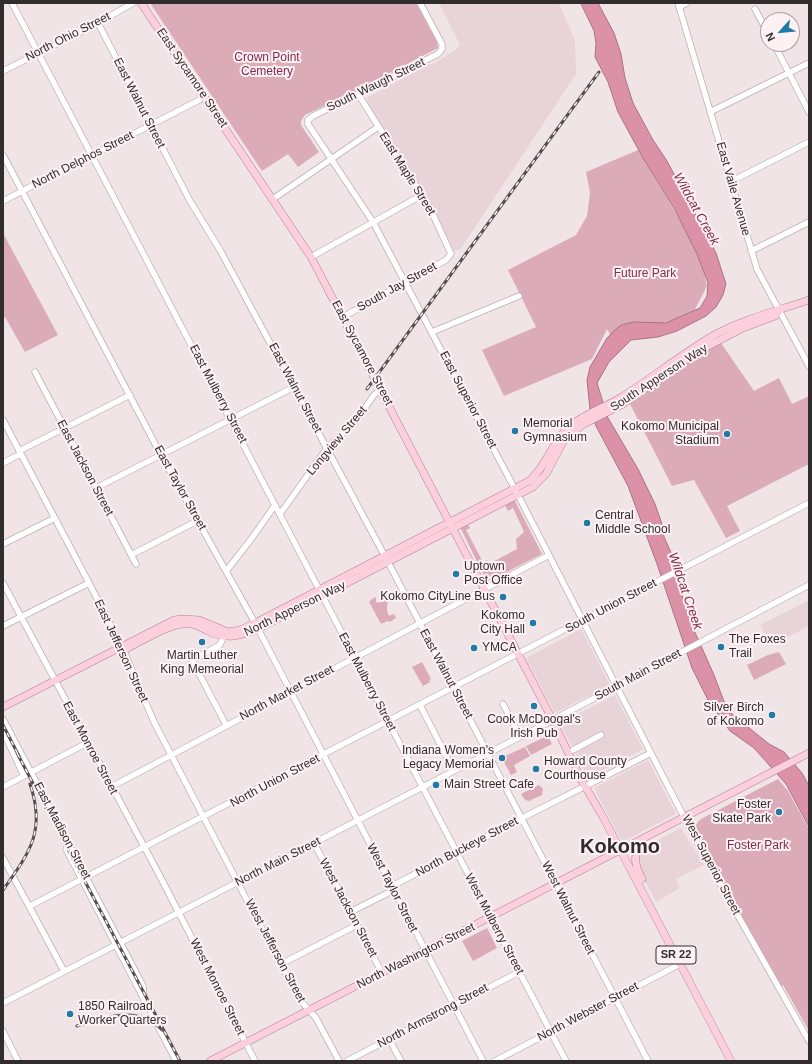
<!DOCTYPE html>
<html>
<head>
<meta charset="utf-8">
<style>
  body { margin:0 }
  #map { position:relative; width:812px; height:1064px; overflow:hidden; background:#f1e4e7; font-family:Arial,sans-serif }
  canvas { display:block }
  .frame { position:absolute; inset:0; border:4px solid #312c2e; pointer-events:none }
  .north { position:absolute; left:760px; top:12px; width:40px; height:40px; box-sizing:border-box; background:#fef1f4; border:1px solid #aca2a5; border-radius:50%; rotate:243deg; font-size:11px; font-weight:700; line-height:16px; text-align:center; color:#312c2e }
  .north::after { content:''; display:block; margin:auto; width:14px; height:18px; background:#2279a8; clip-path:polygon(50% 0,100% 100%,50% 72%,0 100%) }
</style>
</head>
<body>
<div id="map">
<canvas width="812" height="1064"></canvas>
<div class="frame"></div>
<div class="north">N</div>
</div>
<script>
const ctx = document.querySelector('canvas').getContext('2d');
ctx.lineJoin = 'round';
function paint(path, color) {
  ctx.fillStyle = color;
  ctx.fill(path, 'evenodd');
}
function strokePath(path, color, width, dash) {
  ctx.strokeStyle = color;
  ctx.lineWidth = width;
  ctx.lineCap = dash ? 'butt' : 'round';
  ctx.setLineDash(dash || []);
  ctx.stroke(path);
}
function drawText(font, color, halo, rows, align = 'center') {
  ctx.font = font + ' Arial,sans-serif';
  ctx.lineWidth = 4;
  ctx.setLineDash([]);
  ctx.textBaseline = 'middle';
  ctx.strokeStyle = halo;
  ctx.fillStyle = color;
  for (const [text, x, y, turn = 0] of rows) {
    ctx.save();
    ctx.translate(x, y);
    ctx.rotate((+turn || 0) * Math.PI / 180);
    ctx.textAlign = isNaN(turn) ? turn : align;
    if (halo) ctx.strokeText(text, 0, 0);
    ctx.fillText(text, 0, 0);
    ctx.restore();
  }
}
paint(new Path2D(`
  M439,3H559L575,41L576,74L460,250H454L424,193L378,122L367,101L368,97L430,64L435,63L458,48L460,45Z
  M809,600V626L771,646L760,625Z
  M581,629L610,685L555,713L526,658Z
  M615,695L643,749L588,778L560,723Z
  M648,760L676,814L622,842L594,788Z
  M681,828L704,865L676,879L680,888L656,902L639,870L637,855L640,849Z`), '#e7d3d8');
paint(new Path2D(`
  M150,3H416L437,42L438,48L351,93L305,115L301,121V125L319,152L298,167L288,154L262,171Z
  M638,150L699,252L707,286L691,317L613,340L607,329L592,359L504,396L482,350L536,327L508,270L576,235L587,216L590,193L586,172Z
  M3,233L58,335L25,352L5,317L3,318Z
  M721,343L754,391L779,378L792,404L809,396V464L727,506L740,531L726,538L694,480L672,486L630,404L702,353Z
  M514,499L542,554L487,582L460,527ZM505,505L508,511L513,508L524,532L516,539L517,549L489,564L487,560L483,562L466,530L470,528L468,525Z
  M389,594L391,597C386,603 386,610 389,616L394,614L396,618L390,622L388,621L381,624L369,602L372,599L376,597V602L378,603L384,600Z
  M779,652L786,664L754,680L747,665L768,655Z
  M422,662L431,679L429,680L430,682L423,686L412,667Z
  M545,737L549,738L552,744L531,755L526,746Z
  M525,747L530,756L514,765L517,772L511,775L503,760V757Z
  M778,779L788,791L809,829V1031L783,985L780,987L706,856L708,854L695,825L701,819Z
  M539,785L543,789L542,795L529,801L525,800L521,794Z
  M487,928L497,948L473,961L462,941Z`), '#dbabb8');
const water = new Path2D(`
  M581,3H598L614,33L621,54L625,78L633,103L653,140L667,161L716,253L726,284L723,295L716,307L706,316L677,331L658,337L631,340L609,362L597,383L608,418L638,469L655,504L662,524L664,537L674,559L683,599L693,628L714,675L725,704L732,714L769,744L784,752L802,773L809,786V827L786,784L754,748L730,731L709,702L692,668L657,564L628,486L596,426L590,409L587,380L590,367L607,338L617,328L622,325L633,322L666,323L700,308L707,296L708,283L697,254L675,210L643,158L618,112L608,82L595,57L596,43L594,31Z`);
paint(water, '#db91a6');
strokePath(water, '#a87382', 1);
const minor = new Path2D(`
  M12,3L566,1061
  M420,3L442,44V49L438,54L313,116L308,120V124L373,222L518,495L703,854L809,1041
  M678,3L757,269L809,366
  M679,7L687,3
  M755,9L768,33
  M98,23L190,201L220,250L388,562L648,1061
  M774,44L809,112
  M3,71L98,23L133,3
  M710,112L809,63
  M3,155L161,455L255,623L483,1061
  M730,182L809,142
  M273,199L378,127
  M3,201L205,97
  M751,251L809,222
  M311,257L422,195
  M343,317L446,260L451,254L430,208L358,94
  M432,332L519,296
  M35,372L136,564
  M3,420L89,583L124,651L154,722L274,952L300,1000L316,1018L339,1061
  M19,451L130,395
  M3,463L20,454
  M96,488L294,387
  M280,514L327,448L355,422L374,395L381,389
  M3,544L55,518
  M131,555L199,520
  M227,570L252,538L275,505
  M3,583L162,880L255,1061
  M3,626L89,583
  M225,633L220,645L192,660L226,725
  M503,704L518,733
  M420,705L454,771
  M3,719L143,986L144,999
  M3,731L24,776
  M573,750L601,735
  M3,787L87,743
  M111,787L549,555
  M314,843L382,973
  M67,847L66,849L176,1061
  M3,858L64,971
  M30,906L809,503
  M350,912L388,893L396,884L528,815L651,753
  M281,964L357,925
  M3,1003L545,724L809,585
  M3,1031L18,1061
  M389,1039L401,1061
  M347,1061L519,972
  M495,1061L680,964`);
const major = new Path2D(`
  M141,3L311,257L550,715L582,781L603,817L731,1061
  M122,651C139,643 166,625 184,624C194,623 200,627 208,631C226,640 240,636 258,629L533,487L546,474L564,440L582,425L623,404L697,352L743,328L775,316L780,310
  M3,707L174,620L183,619L199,620L228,632L240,630L255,623L529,481C547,466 552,441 570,426C584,414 604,408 620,398C653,378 682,353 716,334C746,318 777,311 809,300
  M642,879C632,859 634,856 644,838
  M210,1061L809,753`);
strokePath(minor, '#bdb0b3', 7);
strokePath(major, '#b48190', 8);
strokePath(minor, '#fff', 5.5);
strokePath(major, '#fccfdc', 7);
const rail = new Path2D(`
  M367,389L599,72
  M3,725L20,758
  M17,753L180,1061
  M3,890C30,852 46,831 30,784
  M77,1026C105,1017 138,1005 162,1030`);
strokePath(rail, '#564f51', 3);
strokePath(rail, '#fef1f4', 1.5, [4.5]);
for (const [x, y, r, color] of [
  [515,431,4,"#2279a8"],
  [727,434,4,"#2279a8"],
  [587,523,4,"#2279a8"],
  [456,574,4,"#2279a8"],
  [503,597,4,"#2279a8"],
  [533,623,4,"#2279a8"],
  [202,642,4,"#2279a8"],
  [721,647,4,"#2279a8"],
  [474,648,4,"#2279a8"],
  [534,706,4,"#2279a8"],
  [772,715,4,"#2279a8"],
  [502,758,4,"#2279a8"],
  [536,769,4,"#2279a8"],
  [436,785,4,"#2279a8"],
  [779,812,4,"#2279a8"],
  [70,1014,4,"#2279a8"]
]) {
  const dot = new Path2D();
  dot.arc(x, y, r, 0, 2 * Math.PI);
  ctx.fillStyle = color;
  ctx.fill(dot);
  strokePath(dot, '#fef1f4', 1.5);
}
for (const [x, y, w] of [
  [676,955,40]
]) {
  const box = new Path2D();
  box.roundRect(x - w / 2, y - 9, w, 18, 3);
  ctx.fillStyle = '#fef1f4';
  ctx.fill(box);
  strokePath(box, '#312c2e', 1);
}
drawText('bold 11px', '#312c2e', null, [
  ["SR 22",676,955]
]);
drawText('12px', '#312c2e', '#fef1f4', [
  ["North Ohio Street",68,37,-27],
  ["East Sycamore Street",192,78,56],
  ["South Waugh Street",376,85,-26],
  ["East Walnut Street",139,103,63],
  ["North Delphos Street",83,160,-27],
  ["East Maple Street",407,174,58],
  ["East Vaile Avenue",733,189,74],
  ["South Jay Street",397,287,-29],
  ["East Sycamore Street",362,353,62],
  ["South Apperson Way",659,378,-33],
  ["East Walnut Street",295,388,62],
  ["East Mulberry Street",218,394,62],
  ["East Superior Street",468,400,62],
  ["Longview Street",337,441,-50],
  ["East Jackson Street",85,468,62],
  ["East Taylor Street",180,488,61],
  ["South Union Street",611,606,-28],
  ["North Apperson Way",295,609,-26],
  ["East Jefferson Street",121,651,65],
  ["East Walnut Street",446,674,62],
  ["South Main Street",638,675,-28],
  ["East Mulberry Street",367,682,62],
  ["North Market Street",287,693,-28],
  ["East Monroe Street",90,748,62],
  ["North Union Street",275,781,-28],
  ["East Madison Street",62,831,62],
  ["North Buckeye Street",467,847,-28],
  ["North Main Street",278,862,-27],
  ["West Superior Street",711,865,62],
  ["West Taylor Street",392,888,63],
  ["West Jackson Street",348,908,62],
  ["West Walnut Street",568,908,63],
  ["West Mulberry Street",494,924,62],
  ["West Jefferson Street",275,951,62],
  ["North Washington Street",416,956,-27],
  ["West Monroe Street",217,987,63],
  ["North Webster Street",588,1012,-28],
  ["North Armstrong Street",433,1016,-28]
]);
drawText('12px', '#812a4a', '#fef1f4', [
  ["Crown Point",267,58],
  ["Cemetery",267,72],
  ["Future Park",645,274],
  ["Foster Park",758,846]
]);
drawText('12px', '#312c2e', '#fef1f4', [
  ["Memorial",523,424],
  ["Gymnasium",523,438],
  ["Kokomo Municipal",719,427,"right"],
  ["Stadium",719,441,"right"],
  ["Central",595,516],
  ["Middle School",595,530],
  ["Uptown",464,567],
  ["Post Office",464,581],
  ["Kokomo CityLine Bus",495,597,"right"],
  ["Kokomo",525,616,"right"],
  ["City Hall",525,630,"right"],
  ["The Foxes",729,640],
  ["Trail",729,654],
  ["YMCA",482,648],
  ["Martin Luther",202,656,"center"],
  ["King Memeorial",202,670,"center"],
  ["Silver Birch",764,708,"right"],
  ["of Kokomo",764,722,"right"],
  ["Cook McDoogal's",534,720,"center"],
  ["Irish Pub",534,734,"center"],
  ["Indiana Women's",494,751,"right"],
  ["Legacy Memorial",494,765,"right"],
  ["Howard County",544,762],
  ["Courthouse",544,776],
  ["Main Street Cafe",444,785],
  ["Foster",771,805,"right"],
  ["Skate Park",771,819,"right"],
  ["1850 Railroad",78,1007],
  ["Worker Quarters",78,1021]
], 'left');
drawText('italic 13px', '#822c4c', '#fef1f4', [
  ["Wildcat Creek",696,209,61],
  ["Wildcat Creek",685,591,71]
]);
drawText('bold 20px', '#312c2e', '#fef1f4', [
  ["Kokomo",620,847]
]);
</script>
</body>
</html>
